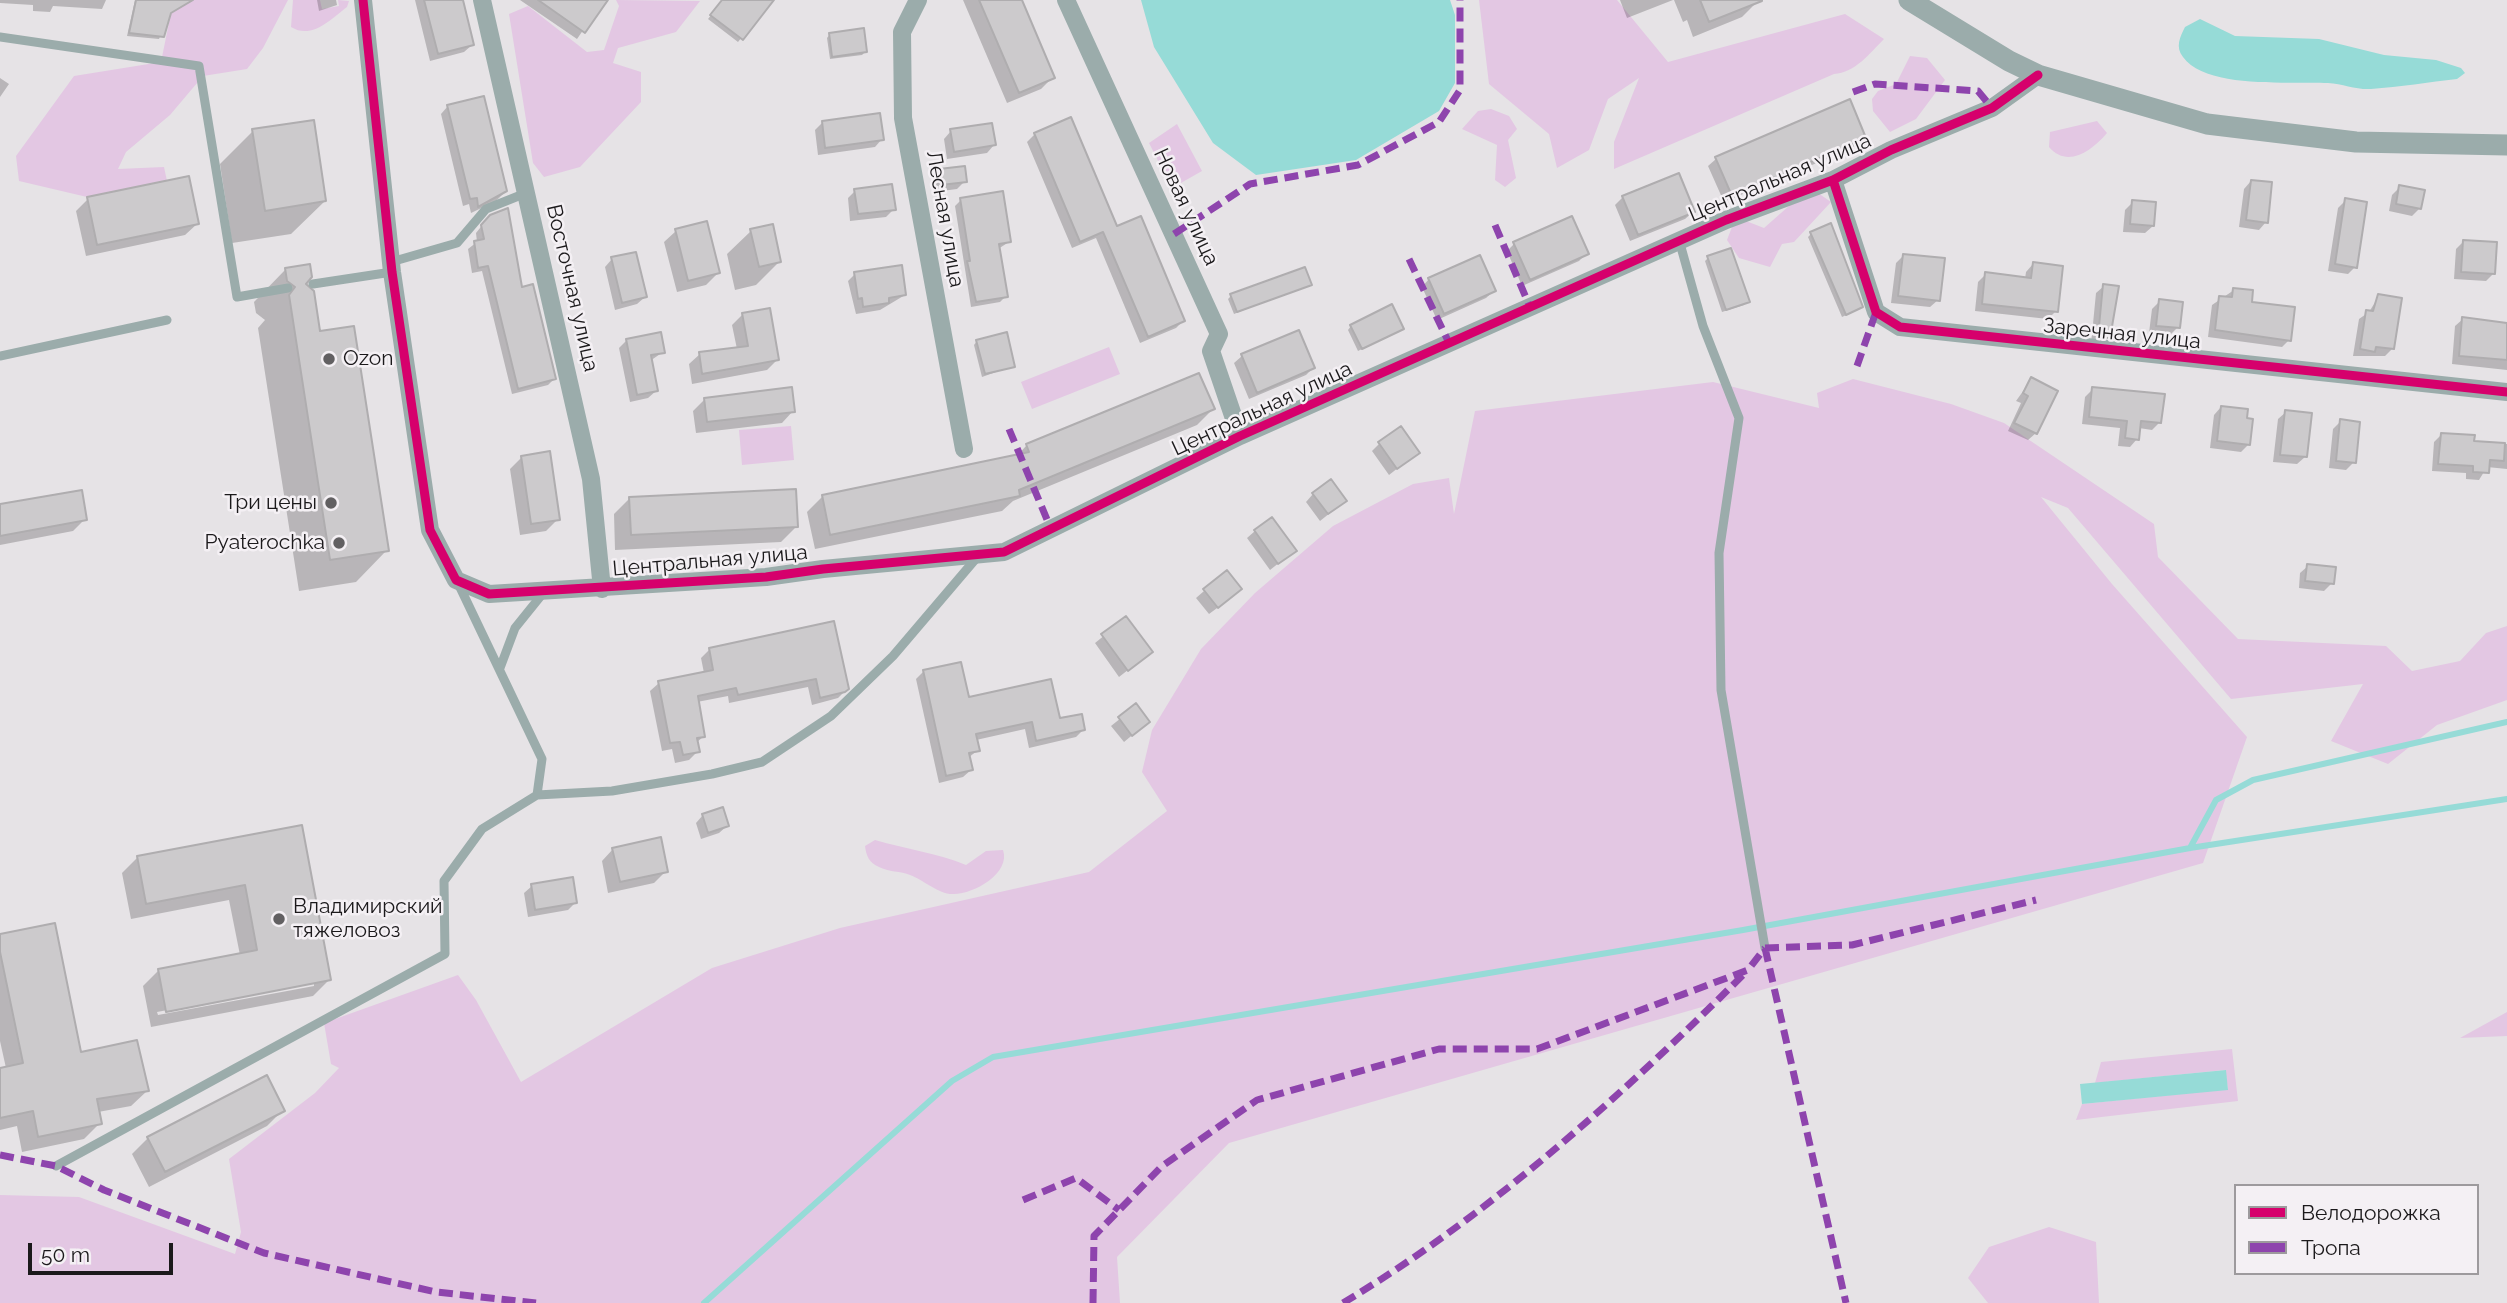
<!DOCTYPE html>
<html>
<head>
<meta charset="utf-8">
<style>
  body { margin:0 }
  #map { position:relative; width:2507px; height:1303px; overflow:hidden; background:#e6e3e6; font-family:Raleway,sans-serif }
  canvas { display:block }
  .legend { position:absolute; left:2234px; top:1184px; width:245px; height:91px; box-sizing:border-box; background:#f4f0f4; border:2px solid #9d9a9d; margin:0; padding:9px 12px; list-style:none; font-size:21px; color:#1b191b }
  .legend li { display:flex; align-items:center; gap:14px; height:35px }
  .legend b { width:35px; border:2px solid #9d9a9d }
  .scale { position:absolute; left:28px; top:1243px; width:145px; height:32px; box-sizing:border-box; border:4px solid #1b191b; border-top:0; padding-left:9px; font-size:21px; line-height:24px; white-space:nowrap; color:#1b191b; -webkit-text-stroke:5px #f4f0f4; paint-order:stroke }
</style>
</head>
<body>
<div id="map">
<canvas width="2507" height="1303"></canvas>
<ul class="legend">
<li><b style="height:9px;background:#d6006c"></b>Велодорожка</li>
<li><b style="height:9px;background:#8e44ad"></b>Тропа</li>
</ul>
<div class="scale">50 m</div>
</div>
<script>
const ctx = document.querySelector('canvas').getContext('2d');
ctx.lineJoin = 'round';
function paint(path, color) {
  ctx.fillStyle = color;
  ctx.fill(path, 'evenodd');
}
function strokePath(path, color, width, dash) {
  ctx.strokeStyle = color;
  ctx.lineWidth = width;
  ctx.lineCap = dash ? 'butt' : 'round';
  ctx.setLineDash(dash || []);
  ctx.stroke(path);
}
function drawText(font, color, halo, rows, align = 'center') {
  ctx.font = font + ' Raleway,sans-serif';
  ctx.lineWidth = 5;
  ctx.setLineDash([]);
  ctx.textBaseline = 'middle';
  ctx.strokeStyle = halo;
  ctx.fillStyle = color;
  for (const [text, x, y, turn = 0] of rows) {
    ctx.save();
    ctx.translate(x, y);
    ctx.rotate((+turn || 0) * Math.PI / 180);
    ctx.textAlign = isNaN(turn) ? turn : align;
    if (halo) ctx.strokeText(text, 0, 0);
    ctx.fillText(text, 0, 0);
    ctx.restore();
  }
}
paint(new Path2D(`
  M193,0H288L263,48L247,69L203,76L170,115L126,152L118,169L164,167L167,181L87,197L19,181L16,156L74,76L161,62L171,13Z
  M293,0H320L322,9L339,6L338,0L349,1L347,7C331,19 312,40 291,27Z
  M616,0L700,1L676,32L618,48L613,63L641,72V102L580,167L544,177L533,163L509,14L528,6L587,52L604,50L619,6Z
  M1479,0H1617L1668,62L1845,14L1884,39C1870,53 1855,73 1834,74L1614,169V142L1639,78L1608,99L1589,150L1557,168L1549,134L1489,84Z
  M1910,56L1927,58L1945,80L1916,119L1890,132L1873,111L1872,99L1878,91L1896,84Z
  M1491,109L1509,116L1517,129L1508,140L1516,178L1505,187L1495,180L1497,145L1462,129L1478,111Z
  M2097,121L2107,133C2091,152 2067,168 2049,147L2050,132Z
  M1177,124L1202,171L1172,188L1149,143Z
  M1818,193L1831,202L1794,242L1782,244L1770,267L1739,258L1727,240L1732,227L1746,221L1764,228L1798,198Z
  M1109,347L1120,374L1032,409L1021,382Z
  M1853,379L1951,404L2004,423L2154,524L2158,557L2238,639L2386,646L2412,671L2460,661L2486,633L2507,626V700L2437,725L2388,764L2331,741L2363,684L2231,699L2068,508L2041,497L2112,584L2247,737L2203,863L1229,1143L1117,1257L1120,1303H0V1195L79,1197L235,1254L241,1232L229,1159L315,1093L339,1068L331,1064L324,1023L458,975L476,1000L521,1082L712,968L840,928L1089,872L1167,811L1142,772L1152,730L1201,649L1255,593L1333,526L1413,484L1449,478L1454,514L1475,411L1713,382L1819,408L1817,393Z
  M791,426L794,460L742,465L739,430Z
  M875,840C906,849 937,853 966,865L986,851L1003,850C1011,873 974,894 954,894C939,895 924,880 910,875C901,871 888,872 879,867C869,863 866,855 865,846Z
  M2507,1012V1036L2460,1038Z
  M2232,1049L2238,1101L2076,1120L2082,1104L2228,1089L2225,1070L2095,1083L2101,1062Z
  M2049,1227L2096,1242L2099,1303H1988L1968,1278L1989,1247Z`), '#e3c7e3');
paint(new Path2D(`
  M1141,0H1450L1455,15V83L1439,111L1356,160L1256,175L1213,143L1154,47Z
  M2200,19L2235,36L2319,39L2384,55L2436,60L2461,68L2465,73L2457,79C2429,82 2400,87 2371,89C2357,90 2343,84 2328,83C2293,81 2207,90 2183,57C2175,47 2180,37 2185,27Z
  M2226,1070L2228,1090L2082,1104L2080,1084Z`), '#96dbd7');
paint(new Path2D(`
  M0,0H106L102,9L53,6L50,12L33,11V5L0,3Z
  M135,0H193L170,13L159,39L127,36Z
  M317,0H336L337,5L319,11Z
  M415,0H461L472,45L464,52L430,61Z
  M520,0H604L577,39Z
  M723,0H772L738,42L708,19Z
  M963,0H1020L1053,77L1041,89L1007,103Z
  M1620,0H1673L1627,18Z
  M1674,0H1758V1L1742,17L1693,37L1687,20L1683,22Z
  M830,34L865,52L862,55L830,59L827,38Z
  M0,78L9,84L0,97Z
  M483,98L504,193L496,201L471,213L469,204L463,206L441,114L448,106Z
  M823,122L882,139L875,147L818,155L815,130Z
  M253,131L325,201L291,234L232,243L220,164Z
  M951,131L994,145L987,153L947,159L944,139Z
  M1035,134L1116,228L1183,321L1176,328L1140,343L1096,238L1072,248L1027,142Z
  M1864,138L1857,146L1724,202L1708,166L1716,159Z
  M939,171L965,181L957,189L934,192L932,178Z
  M2251,181L2266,222L2259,230L2239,227L2244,189Z
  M2400,187L2420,208L2412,216L2389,211L2392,195Z
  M855,191L894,209L886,217L850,221L848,198Z
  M1623,197L1693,212L1685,219L1630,241L1615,205Z
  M88,199L197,224L185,235L86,256L76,211Z
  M961,200L1009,242L998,249L1006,296L1000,302L971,307L955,206Z
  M2346,200L2355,267L2348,274L2328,271L2338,208Z
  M2133,202L2153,226L2145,233L2123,232L2125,210Z
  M484,223L521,289L554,379L548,385L512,394L482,271L472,273L468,249L477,242L476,233Z
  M676,231L718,273L706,285L677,292L664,242Z
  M751,231L779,262L756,285L735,290L727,254Z
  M1811,234L1861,307L1857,310L1842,317L1808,237Z
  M2464,241L2493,274L2486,281L2454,279L2456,249Z
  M1514,244L1587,253L1579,261L1522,286L1507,251Z
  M1903,256L1938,300L1930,307L1891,303L1896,263Z
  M1708,258L1748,301L1744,305L1722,312L1705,261Z
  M612,259L645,297L637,304L615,310L605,267Z
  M2033,264L2056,311L2048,319L1975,311L1978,282L1986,274L2025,279L2026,272Z
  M285,270L304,285L387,550L356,582L299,591L258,328L265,320L256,313L254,302Z
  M855,274L905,295L880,310L856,314L848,281Z
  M1429,279L1494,291L1486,298L1437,320L1422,287Z
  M1310,284L1234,314L1228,299L1231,296Z
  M2104,286L2109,337L2101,345L2091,344L2096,293Z
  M2234,290L2289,340L2282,347L2208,337L2212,305Z
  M2379,296L2392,349L2385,356H2353L2359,319L2369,312Z
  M2160,301L2178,327L2170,335L2149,333L2152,309Z
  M743,314L778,359L767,370L692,384L689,364L700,354L737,349L732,325Z
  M2463,319L2507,324V370L2452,364L2455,326Z
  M1351,326L1402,329L1358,351L1348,330Z
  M627,340L663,352L650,361L656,391L648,398L630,402L619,348Z
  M977,341L1013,366L982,377L974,345Z
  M1242,356L1313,368L1306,375L1249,399L1234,363Z
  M1198,375L1213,409L1197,425L1013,501L1002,511L815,549L807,512L823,496L1016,457L1026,446Z
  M2031,380L2036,433L2028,440L2008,431L2021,403L2016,401Z
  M2093,389L2160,422L2152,430L2139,428L2137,439L2130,447L2118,446L2120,428L2082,424L2085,397Z
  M705,399L793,411L782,423L696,433L693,411Z
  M2221,407L2249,444L2241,452L2210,448L2214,415Z
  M2286,412L2305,457L2297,464L2273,462L2278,419Z
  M2341,421L2354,462L2346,470L2329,468L2333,429Z
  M2441,435L2473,443L2507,444V469L2487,467L2479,480L2466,479V473L2432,471L2434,442Z
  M1380,443L1417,453L1389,475L1372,451Z
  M522,457L558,519L546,531L520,535L510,469Z
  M1313,494L1345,501L1320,521L1306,502Z
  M630,498L797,526L781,542L615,550L614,514Z
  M0,506L85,519L73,531L0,545Z
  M1255,531L1294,551L1270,570L1247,538Z
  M2308,566L2332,583L2324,591L2299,588L2300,573Z
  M1226,572L1232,597L1209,614L1196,598Z
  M1126,618L1151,652L1119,677L1095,643Z
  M833,623L847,689L838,698L812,705L808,687L729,703L728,696L697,702L704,736L696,743L698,751L689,760L675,763L672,749L662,751L650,691L659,683L704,673L701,658L710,649Z
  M924,671L967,699L1058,720L1083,730L1076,737L1029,748L1025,729L976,740L978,750L968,758L971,770L963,777L939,783L916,679Z
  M1136,706L1148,722L1124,742L1111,726Z
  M703,815L727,826L719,833L701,839L696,823Z
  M300,827L329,980L313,996L151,1027L143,986L159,970L240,955L229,900L131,919L122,873L138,857ZM314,982V986L158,1015L157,1012Z
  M613,849L666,871L654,883L608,893L602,861Z
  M532,886L575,903L568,910L528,917L524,893Z
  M0,936L80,1054L147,1091L131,1106L98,1112L100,1123L84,1139L22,1152L17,1126L0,1130V1069L6,1068L0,1041Z
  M283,1110L267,1126L149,1187L132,1154L148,1138Z`), '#0003');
strokePath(new Path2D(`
  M2190,848L2216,800L2253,780L2507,722
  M704,1303L952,1081L993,1057L1743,930L2190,848L2507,799`), '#96dbd7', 6);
const building = new Path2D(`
  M136,0H193L171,13L164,37L129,33Z
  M424,0H463L474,45L438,54Z
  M538,0H608L585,33Z
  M722,0H774L743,40L710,15Z
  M979,0H1022L1055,78L1019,93Z
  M1700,0H1762V1L1709,22Z
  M864,28L867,52L832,57L829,33Z
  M484,96L507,191L478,207L477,198L470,199L447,105Z
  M1850,99L1866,138L1732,196L1715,157Z
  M880,113L884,140L825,148L822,121Z
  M1071,117L1117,226L1141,216L1185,321L1148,337L1103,232L1080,242L1034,133Z
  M314,120L326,201L265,211L252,129Z
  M992,123L996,145L954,152L950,129Z
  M965,166L967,182L941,185L939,169Z
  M1679,173L1695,212L1638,235L1622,196Z
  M189,176L199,224L97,245L87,197Z
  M2251,180L2272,182L2268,223L2246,220Z
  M892,184L896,210L858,214L854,189Z
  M2399,185L2425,190L2421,209L2396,204Z
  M1003,191L1011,242L999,244L1008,297L976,302L967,261H970L960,198Z
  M2345,198L2367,202L2357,268L2335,264Z
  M2132,200L2156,202L2154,226L2130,224Z
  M508,208L522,287L533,284L556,379L518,389L488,266L478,268L474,241L484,239L481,225L490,215Z
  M1572,216L1589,254L1530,280L1513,242Z
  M707,221L720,273L688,281L675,229Z
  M1831,223L1863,307L1846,315L1810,232Z
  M773,224L781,262L759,267L750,229Z
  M2463,240L2497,242L2495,274L2461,272Z
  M1731,248L1750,302L1726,310L1707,256Z
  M636,252L647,297L622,303L611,257Z
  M1903,254L1945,258L1940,301L1898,296Z
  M1480,255L1496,291L1444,314L1428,278Z
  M2033,262L2063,266L2058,312L1982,304L1985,272L2031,278Z
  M310,264L312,277L306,284L314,291L320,331L354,326L389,551L330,560L289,295L295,287L287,281L285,268Z
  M902,265L906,295L889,298V303L863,307L862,298L858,299L854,272Z
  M1305,267L1312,285L1237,312L1230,294Z
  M2103,284L2119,286L2110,338L2098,337Z
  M2233,288L2253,290L2252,302L2295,307L2291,341L2215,330L2219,296L2232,297Z
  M2378,294L2402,298L2394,349L2376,347L2375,352L2360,349L2366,310L2373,311Z
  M2159,299L2183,302L2180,328L2156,326Z
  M1392,304L1404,329L1362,349L1350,325Z
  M770,308L779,360L702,374L699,352L748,346L742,313Z
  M2462,317L2507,323V360L2459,356Z
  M1299,330L1315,368L1257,393L1241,354Z
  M661,332L665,353L651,355L658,391L637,395L626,339Z
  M1007,332L1015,367L985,374L976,340Z
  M1199,373L1215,409L1019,490L1020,496L830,535L822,495L1029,452L1026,444Z
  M2031,377L2058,391L2037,434L2014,423L2028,396L2023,393Z
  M792,387L795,412L707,422L704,398Z
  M2092,387L2165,394L2161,423L2141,421L2139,440L2125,438L2127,421L2089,417Z
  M2221,406L2248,409L2247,418L2253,419L2250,445L2217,441Z
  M2285,410L2312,413L2307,457L2280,455Z
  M2340,419L2360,422L2356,463L2336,461Z
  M1401,426L1420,453L1397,469L1378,442Z
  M2441,433L2475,435L2474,441L2505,443L2504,461L2490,460L2489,473L2473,472V466L2438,464Z
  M550,451L560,520L531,524L521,456Z
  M1331,479L1347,501L1328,514L1312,493Z
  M796,489L798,527L631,535L629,497Z
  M82,490L87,520L0,536V504Z
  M1272,517L1297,551L1278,564L1254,530Z
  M2307,564L2336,567L2334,584L2305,581Z
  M1227,570L1242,589L1218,608L1203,589Z
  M1126,616L1153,652L1128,671L1101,634Z
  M834,621L849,689L845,692L820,698L816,679L738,695L736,688L698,696L705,737L697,738L700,752L683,755L680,742L670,743L658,681L713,670L709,648Z
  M961,662L969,697L1051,679L1060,718L1082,714L1085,730L1036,741L1032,722L976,734L980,751L969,753L973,770L946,776L923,670Z
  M1136,703L1150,722L1132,736L1118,717Z
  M723,807L729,826L708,833L702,814Z
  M302,825L331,980L166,1012L158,969L257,950L245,885L146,904L137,856Z
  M661,837L668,872L620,882L612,848Z
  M573,877L577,903L535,910L531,884Z
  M55,923L81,1052L137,1040L149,1091L97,1099L102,1124L38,1137L33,1111L0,1118V1068L23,1063L0,952V934Z
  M267,1075L285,1111L165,1172L147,1137Z`);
paint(building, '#cccacc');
strokePath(building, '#afadaf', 2);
strokePath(new Path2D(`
  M0,37L199,66L237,297L288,288
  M1679,240L1703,326L1739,418L1719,553L1721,690L1765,948
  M391,262L457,243L486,209L526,193
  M313,284L392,272
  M0,356L167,320
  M500,668L515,628L544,592
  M537,795L612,791L712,774L762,762L831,716L893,656L979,555
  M56,1166L445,954L444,881L482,829L537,795L542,759L457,581`), '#9bacab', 9);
strokePath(new Path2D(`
  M363,0L392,272L430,530L456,580L489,594L766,577L823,569L1004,552L1240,436L1726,220L1833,180L1891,150L1992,108L2038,75
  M482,0L591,479L602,589
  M918,0L902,32L903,118L964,449
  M1066,0L1219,334L1211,351L1240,436
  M1833,180L1876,312L1900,327L2507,392`), '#9bacab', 18);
strokePath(new Path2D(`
  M1909,0L2009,61L2038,75L2207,124L2356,142L2507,145`), '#9bacab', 21);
strokePath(new Path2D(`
  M1853,92L1875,84L1978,91L1992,108
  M1495,225L1530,307
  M1174,234L1250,184L1358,165L1439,122L1460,90V0
  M1409,259L1449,343
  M1857,366L1876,312
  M1009,429L1051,529
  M1765,948L1846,1303
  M1765,948L1852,945L2036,900
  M0,1155L56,1166L104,1190L264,1253L436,1292L536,1303
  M1023,1200L1076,1178L1119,1210
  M1093,1303L1094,1236L1161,1167L1257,1100L1439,1049H1537L1748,970L1765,948
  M1343,1303C1491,1214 1621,1096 1743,975`), '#8e44ad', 7, [14, 7]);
strokePath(new Path2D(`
  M363,0L392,272L430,530L456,580L489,594L766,577L823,569L1004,552L1240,436L1726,220L1833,180L1891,150L1992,108L2038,75
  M1833,180L1876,312L1900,327L2507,392`), '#d6006c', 9);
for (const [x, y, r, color] of [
  [329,359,7,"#626062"],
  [331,503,7,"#626062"],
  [339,543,7,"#626062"],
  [279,919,7,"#626062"]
]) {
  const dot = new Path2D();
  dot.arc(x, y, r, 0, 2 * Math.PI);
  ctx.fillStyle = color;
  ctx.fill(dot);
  strokePath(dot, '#f4f0f4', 2.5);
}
drawText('21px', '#1b191b', '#f4f0f4', [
  ["Центральная улица",1780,178,-23],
  ["Новая улица",1186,207,65],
  ["Лесная улица",945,219,80],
  ["Восточная улица",572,288,77],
  ["Заречная улица",2122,334,6],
  ["Центральная улица",1262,409,-25],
  ["Центральная улица",710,561,-5]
]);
drawText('21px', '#1b191b', '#f4f0f4', [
  ["Ozon",343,359],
  ["Три цены",317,503,"right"],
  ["Pyaterochka",325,543,"right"],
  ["Владимирский",293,907],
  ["тяжеловоз",293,931]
], 'left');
</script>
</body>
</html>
